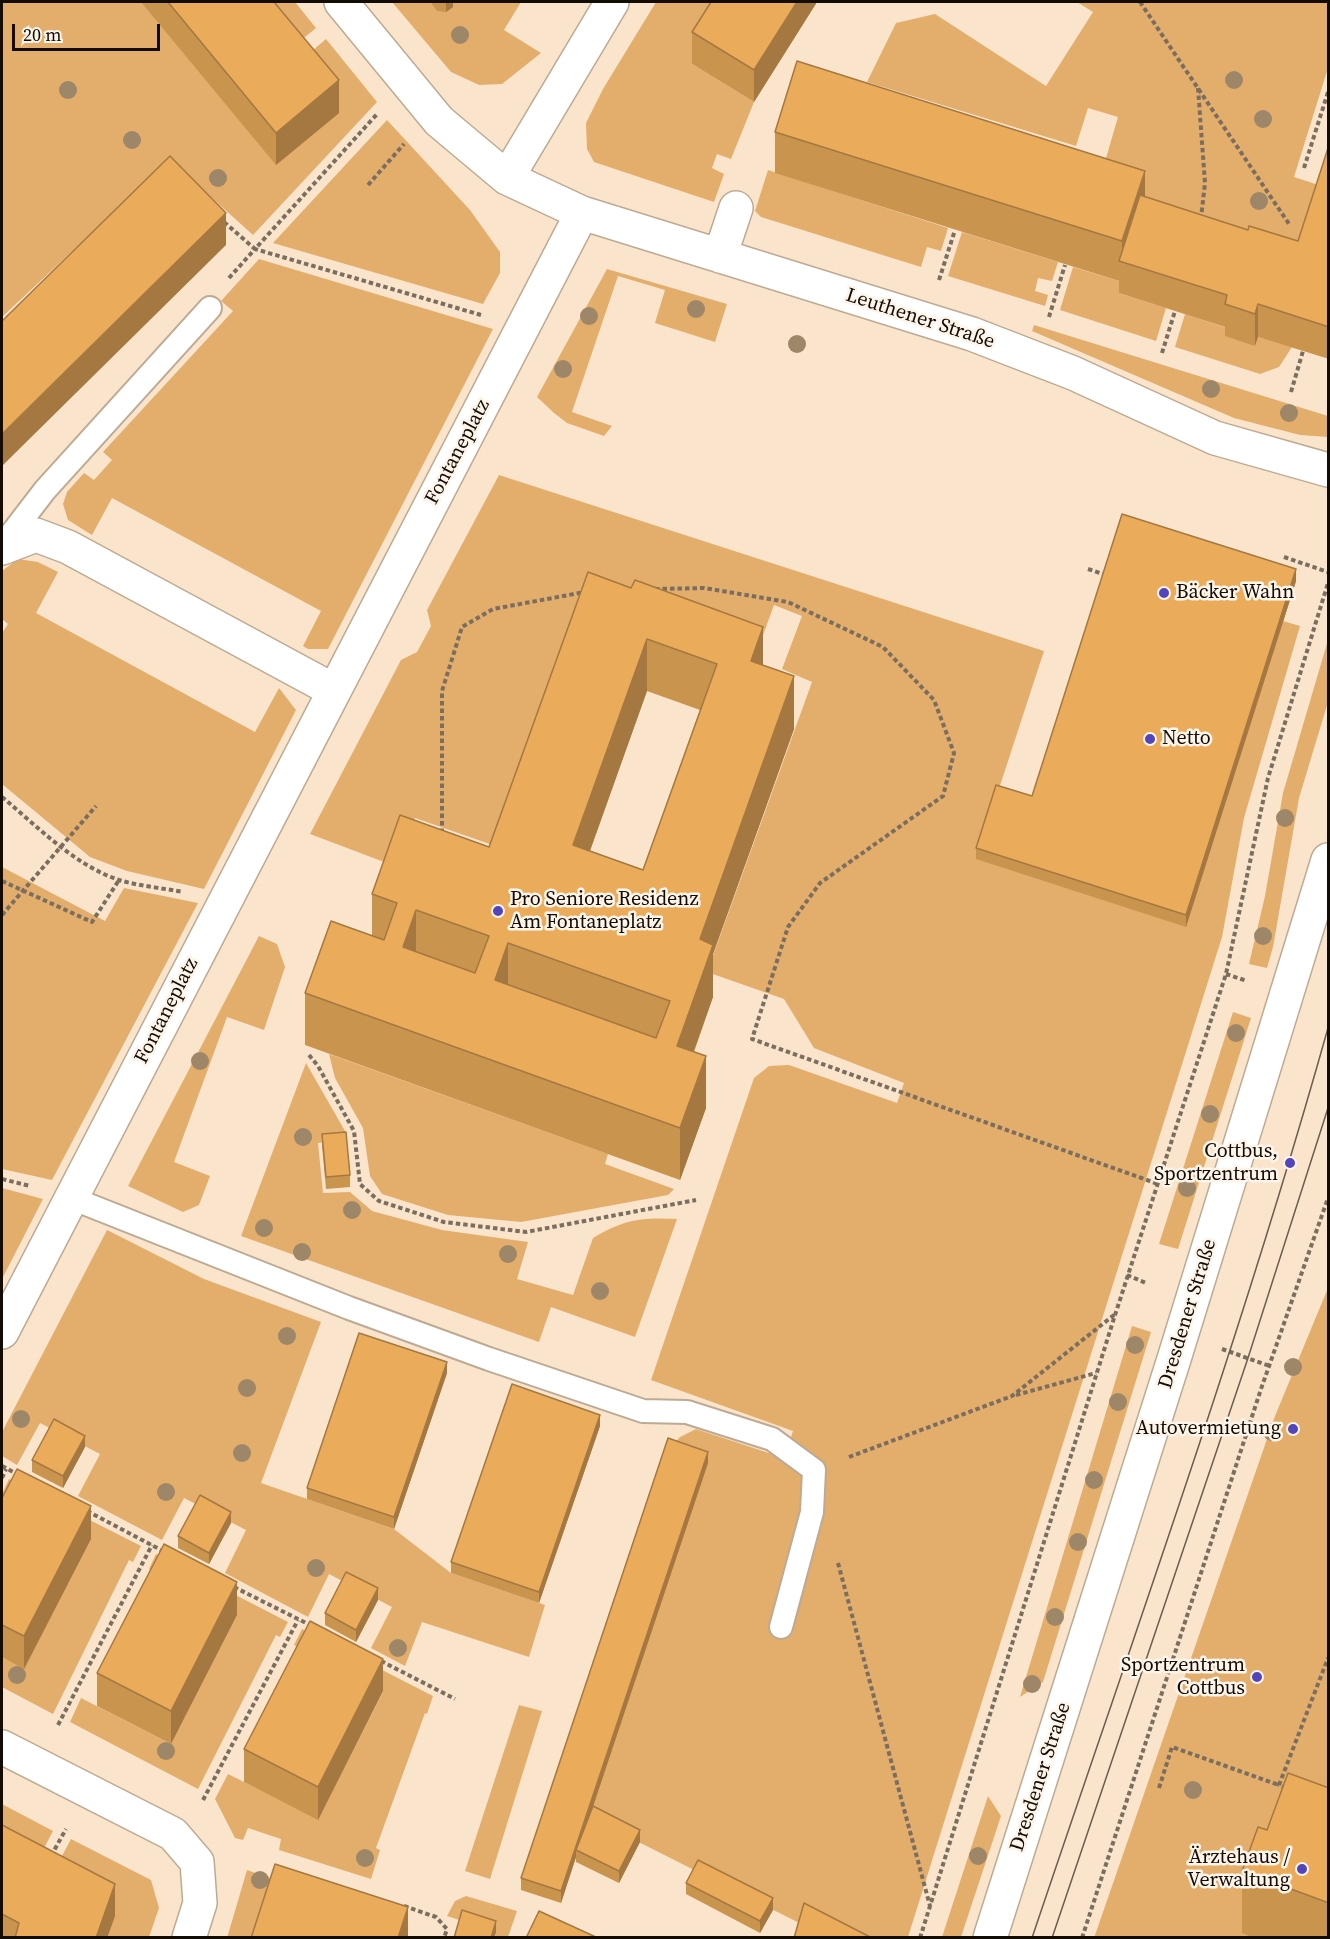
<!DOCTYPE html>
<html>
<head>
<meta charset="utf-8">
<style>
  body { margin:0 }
  #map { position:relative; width:1330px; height:1939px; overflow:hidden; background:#fae5cc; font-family:"Source Serif 4",serif }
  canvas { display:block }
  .frame { position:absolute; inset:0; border:3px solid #130c05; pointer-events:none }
  .scale { position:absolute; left:12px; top:24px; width:148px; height:27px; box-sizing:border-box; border:3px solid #130c05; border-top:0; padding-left:8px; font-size:18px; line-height:21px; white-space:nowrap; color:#130c05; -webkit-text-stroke:4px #fdf4ea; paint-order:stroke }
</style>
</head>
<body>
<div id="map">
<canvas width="1330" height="1939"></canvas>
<div class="frame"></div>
<div class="scale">20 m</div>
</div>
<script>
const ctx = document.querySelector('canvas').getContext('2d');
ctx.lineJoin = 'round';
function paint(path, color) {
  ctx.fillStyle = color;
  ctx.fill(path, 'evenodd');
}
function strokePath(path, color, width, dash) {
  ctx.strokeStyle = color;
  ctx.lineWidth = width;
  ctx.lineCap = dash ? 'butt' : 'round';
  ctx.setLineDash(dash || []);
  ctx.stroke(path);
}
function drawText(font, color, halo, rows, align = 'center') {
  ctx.font = font + ' "Source Serif 4",serif';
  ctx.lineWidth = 5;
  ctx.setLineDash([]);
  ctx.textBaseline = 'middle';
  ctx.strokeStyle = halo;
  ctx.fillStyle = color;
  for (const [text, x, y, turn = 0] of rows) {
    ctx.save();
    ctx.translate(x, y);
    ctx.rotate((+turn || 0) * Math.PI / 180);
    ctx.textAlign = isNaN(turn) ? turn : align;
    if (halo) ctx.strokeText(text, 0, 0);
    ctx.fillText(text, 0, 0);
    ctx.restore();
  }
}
paint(new Path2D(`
  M2,2H141L298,63L326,39L377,102L253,235L181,170L164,165L2,317Z
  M247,2H295L316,28L288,51Z
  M392,2H432L453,7V2H521L504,30L541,53L502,84L479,85L451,72Z
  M656,2H731L692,64L754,102L731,159L717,154L712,168L724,174L714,202L594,162L587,149L586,123L603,89Z
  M1077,2H1328V68L1294,177L1325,187L1298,274L1095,196L1118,117L1088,108L1076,146L867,82L896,23L935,14L1046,86L1093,12Z
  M387,120L470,210L500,252V273L483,304L273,243Z
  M768,170L948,228L941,251L927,247L921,267L761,217L755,211Z
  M962,232L1058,262L1052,281L1038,278L1035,291L1048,295L1045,306L948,276Z
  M259,259L493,329L328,649H308L303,646L321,611L112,498L92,535L68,520L63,504L67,492L84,473L94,480L112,460L103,452L233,311L221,301Z
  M1073,267L1122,282L1119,293L1166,308L1156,341L1060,310Z
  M607,269L727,304L715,342L655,323L665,290L618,276L572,412L612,426L604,436L567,423L554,413L537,397Z
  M1185,314L1227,328L1255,346L1258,337L1292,347L1279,367L1260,374L1175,347Z
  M1034,325L1328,416V437L1300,435L1234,418L1032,331Z
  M499,475L1044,651L976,859L1283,621L1300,626L1244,818L1222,937L908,1937H827L589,1817L668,1450L680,1437L696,1429L784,1458L793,1431L651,1380L754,1078L769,1066L789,1065L897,1103L904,1083L814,1048L784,999L707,972L812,682L782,669L802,616L774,605L749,674L635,632L507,850L415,818L400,868L310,834L401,660L417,652L431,626L427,610Z
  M18,559L38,562L58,572L36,613L255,732L279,688L296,710L204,889L127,871L90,857L2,784V633L8,624L2,619V571Z
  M1328,640V702L1299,798L1273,947L1267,968L1249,964L1265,896L1283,793Z
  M2,867L105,921L124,888L198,903L52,1180L2,1169Z
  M259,936L277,944L285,967L264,1030L227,1017L174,1162L210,1176L199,1205L183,1212L128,1186Z
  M1233,1012L1251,1018L1178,1249L1159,1244Z
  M329,1054L608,1154L605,1164L674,1189L668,1195L521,1222L448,1215L382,1194L370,1176L363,1128L335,1078Z
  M306,1063L345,1131L346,1140L318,1143L323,1193L350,1192L372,1211L442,1230L528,1242L517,1279L573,1295L593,1238C625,1219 641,1217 677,1219L635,1337L551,1307L539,1342L241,1236Z
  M2,1188L43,1199L2,1279Z
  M107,1230L204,1279L321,1322L261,1483L394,1529L451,1573L545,1605L529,1657L422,1622L405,1666L371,1648L392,1607L329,1574L308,1617L225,1573L246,1530L184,1498L162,1540L78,1496L100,1454L40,1423L17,1465L2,1456V1432Z
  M1328,1288V1937L1094,1938L1275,1416Z
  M1132,1326L1151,1332L1043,1682L1020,1697Z
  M9,1479L141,1546L133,1562L129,1560L53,1714L2,1687V1657L24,1668L91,1539L2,1494Z
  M156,1554L288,1622L280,1637L276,1635L198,1789L70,1722L81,1698L171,1744L237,1615L149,1569Z
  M302,1629L433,1696L427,1714L425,1713L376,1848L380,1850L371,1879L279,1850L281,1839L248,1828L243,1840L235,1838L215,1799L228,1774L318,1819L383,1692L294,1645Z
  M519,1705L542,1711L490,1879L465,1871Z
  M988,1796L1001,1816L961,1937H942Z
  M2,1804L53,1831L31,1873L2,1858Z
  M71,1839L151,1880L159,1908L149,1937H107L55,1869Z
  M247,1870L279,1881L262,1937L227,1938Z
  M466,1896L517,1911L508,1937H495L496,1932L447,1916L455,1901Z`), '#e3ae6c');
const service = new Path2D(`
  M2,546L45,490L210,308
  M71,1198L349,1308L489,1359L643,1411L687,1412L772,1439L814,1470L812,1512L781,1627`);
const minor = new Path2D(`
  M341,2L439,121L507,178L582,213L972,334L1073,373L1215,438L1328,470
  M507,178L612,2
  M720,256L736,208
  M2,548L36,535L68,547L333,690
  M2,1332L582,213
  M2,1747L173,1834L197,1862L200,1903L189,1938`);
const primary = new Path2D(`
  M990,1938L1174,1359L1328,860`);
strokePath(service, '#beaa92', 26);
strokePath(minor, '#beaa92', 36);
strokePath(primary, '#beaa92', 36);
strokePath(new Path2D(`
  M1140,2L1289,224
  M1198,88L1205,183L1201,218
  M1304,168L1328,92
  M368,185L404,144
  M224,222L255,249L378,113
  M229,278L255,249L481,315
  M939,280L955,230
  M1049,317L1065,265
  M1162,353L1175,311
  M1291,392L1303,351
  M1284,557L1328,572
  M1088,569L1106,575
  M655,589L704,588L788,602L883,647L934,700L954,753L943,796L820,883L788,927L752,1039L1158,1184
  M2,797C37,826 74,865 119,880C139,886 162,888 183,892
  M442,833V691L462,627L493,609L585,592
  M2,881L92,922L119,880
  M2,915L96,806
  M1226,974L1247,981
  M309,1055L318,1066L354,1131L360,1184L379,1201L444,1222L526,1232L696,1200
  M2,1179L30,1186
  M1127,1275L1146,1283
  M1222,1349L1270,1366
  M1016,1395L1096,1373
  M849,1457L1012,1396L1114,1315
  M2,1466L17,1474
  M2,1478L6,1469
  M87,1511L163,1551
  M838,1563L930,1906
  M234,1587L310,1625
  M381,1661L455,1699
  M58,1725L152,1545
  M1159,1788L1172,1747L1279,1785
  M1286,1788L1279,1785L1328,1658
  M203,1800L298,1620
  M51,1856L66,1829
  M404,1906L436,1917L447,1929L444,1938
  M920,1938L1115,1315L1226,974L1268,778L1328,583
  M1082,1938L1261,1389L1328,1198`), '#7b6e5f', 4, [4.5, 3]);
strokePath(service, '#fff', 22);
strokePath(minor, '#fff', 33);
strokePath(primary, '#fff', 33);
strokePath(new Path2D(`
  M1032,1938C1134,1635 1242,1334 1328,1028
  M1052,1938L1248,1358L1328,1108`), '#695d4f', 1.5);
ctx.fillStyle = '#9e8668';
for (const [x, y] of [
  [460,35],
  [1234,80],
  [68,90],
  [1263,119],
  [132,140],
  [218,178],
  [1259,201],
  [696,309],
  [589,316],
  [797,344],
  [563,369],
  [1211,389],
  [1289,413],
  [1285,818],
  [1263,936],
  [1236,1033],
  [200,1061],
  [1210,1114],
  [303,1137],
  [1187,1188],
  [352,1210],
  [264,1228],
  [302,1252],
  [508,1254],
  [600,1291],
  [287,1336],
  [1135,1345],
  [1293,1367],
  [247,1388],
  [1118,1402],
  [21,1419],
  [1272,1432],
  [242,1453],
  [1094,1480],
  [166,1492],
  [1078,1542],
  [316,1568],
  [1055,1617],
  [398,1648],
  [17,1675],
  [1032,1684],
  [166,1751],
  [1193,1790],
  [978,1856],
  [365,1858],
  [260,1880]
]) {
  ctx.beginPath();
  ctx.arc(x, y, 9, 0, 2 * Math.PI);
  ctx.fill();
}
paint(new Path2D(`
  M141,2H274L339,113L276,165Z
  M432,2H453V7L446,12L437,11L432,4Z
  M817,2L754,102L692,64V32Z
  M775,132L1145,197L1248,230L1298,241L1329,145V359L1258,337L1255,346L1225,336V327L1119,293V281L775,173Z
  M588,572L763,666L794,729L713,954V997L694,1052L706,1108L680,1180L305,1045V993L372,936V894L489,847ZM647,691L700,710L643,870L590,851Z
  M1296,581L1186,927L976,859V848L1032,796Z
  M322,1134L350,1175V1187L326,1189L322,1146Z
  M447,1373L394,1529L307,1499V1488Z
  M600,1426L539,1603L451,1573V1562Z
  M85,1447L63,1488L32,1472V1460Z
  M708,1463L593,1807L640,1842L619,1883L576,1862V1857L561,1903L521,1890V1878Z
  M2,1498L91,1539L24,1669L2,1657Z
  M231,1523L209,1564L178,1548V1536Z
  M378,1600L356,1642L325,1625V1613Z
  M237,1615L171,1744L97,1706V1673Z
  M383,1691L318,1820L244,1782V1749Z
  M1329,1788V1938H1254L1242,1933V1871L1267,1830Z
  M2,1825L115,1916L107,1938H2Z
  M686,1883L773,1910L760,1933L686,1894Z`), '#c9944e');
paint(new Path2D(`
  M446,2H453V7L446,12Z
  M797,2H817L754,102V70Z
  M339,80V113L276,165V133Z
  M1145,171V212L1122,262V241Z
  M226,213V245L2,466V434Z
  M1258,304V337L1255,346V314Z
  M1296,569V581L1186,927V915Z
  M763,627V680L751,661Z
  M647,639V691L573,898V845Z
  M794,676V729L713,954V997L677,1098V1046L700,939Z
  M416,910V962L403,947Z
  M508,943V996L495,980Z
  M706,1056V1108L680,1180V1128Z
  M447,1362V1373L394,1529V1517Z
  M600,1415V1426L539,1603V1592Z
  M85,1436V1447L63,1488V1476Z
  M708,1452V1463L578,1851L576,1850V1857L561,1903V1891Z
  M91,1506V1539L24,1669V1636Z
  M231,1512V1523L209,1564V1553Z
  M237,1582V1615L171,1744V1711Z
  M378,1588V1600L356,1642V1630Z
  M383,1659V1691L318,1820V1787Z
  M640,1830V1842L619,1883V1871Z
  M115,1884V1916L107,1938H96Z
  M773,1898V1910L760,1933V1921Z
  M408,1907V1938H398Z
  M496,1921V1933L494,1938H491Z`), '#a47840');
const building = new Path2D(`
  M168,2H274L339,80L276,133Z
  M711,2H797L754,70L692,32Z
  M797,61L1145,171L1122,241L775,132Z
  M1329,145V327L1258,304L1255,314L1225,304L1227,295L1119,261L1140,195L1248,230L1249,226L1298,241Z
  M170,156L226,213L2,434V321Z
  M1122,514L1296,569L1186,915L976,848L996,785L1032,796Z
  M588,572L631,588L635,580L763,627L751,661L794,676L700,939L713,945L677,1046L706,1056L680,1128L305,993L331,921L384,940L397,903L372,894L400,815L489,847ZM647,639L717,664L643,870L573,845ZM416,910L489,936L475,973L403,947ZM508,943L670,1001L656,1038L495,980Z
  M346,1132L350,1175L326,1177L322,1134Z
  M359,1333L447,1362L394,1517L307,1488Z
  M512,1384L600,1415L539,1592L451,1562Z
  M54,1419L85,1436L63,1476L32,1460Z
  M668,1438L708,1452L561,1891L521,1878Z
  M17,1469L91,1506L24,1636L2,1625V1498Z
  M200,1495L231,1512L209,1553L178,1536Z
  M164,1544L237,1582L171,1711L97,1673Z
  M346,1572L378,1588L356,1630L325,1613Z
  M310,1621L383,1659L318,1787L244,1749Z
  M1288,1773L1329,1788V1903L1242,1871L1258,1827L1267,1830Z
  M593,1806L640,1830L619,1871L576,1850Z
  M2,1825L115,1884L96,1938H15L19,1923L2,1914Z
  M698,1860L773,1898L760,1921L686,1883Z
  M275,1864L408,1907L398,1938H251Z
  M804,1903L872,1938H794Z
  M462,1910L496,1921L491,1938H454Z
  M539,1911L598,1938H526Z`);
paint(building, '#eaac5b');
strokePath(building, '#a47840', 1.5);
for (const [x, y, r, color] of [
  [1164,593,6,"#5245bc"],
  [1150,739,6,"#5245bc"],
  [498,911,6,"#5245bc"],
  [1290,1163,6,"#5245bc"],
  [1293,1429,6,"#5245bc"],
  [1257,1677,6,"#5245bc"],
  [1302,1869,6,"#5245bc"]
]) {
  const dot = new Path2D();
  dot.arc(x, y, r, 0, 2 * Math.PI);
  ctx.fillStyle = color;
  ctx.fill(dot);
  strokePath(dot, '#fdf4ea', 2);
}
drawText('20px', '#130c05', '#fdf4ea', [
  ["Leuthener Straße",920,319,18],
  ["Fontaneplatz",458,452,-62],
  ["Fontaneplatz",167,1011,-63],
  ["Dresdener Straße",1188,1314,-73],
  ["Dresdener Straße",1041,1777,-72]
]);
drawText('20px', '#130c05', '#fdf4ea', [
  ["Bäcker Wahn",1176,593,"left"],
  ["Netto",1162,739,"left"],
  ["Pro Seniore Residenz",510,900,"left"],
  ["Am Fontaneplatz",510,923,"left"],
  ["Cottbus,",1278,1152],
  ["Sportzentrum",1278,1175],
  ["Autovermietung",1281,1429],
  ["Sportzentrum",1245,1666],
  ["Cottbus",1245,1689],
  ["Ärztehaus /",1290,1858],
  ["Verwaltung",1290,1881]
], 'right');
</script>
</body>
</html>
